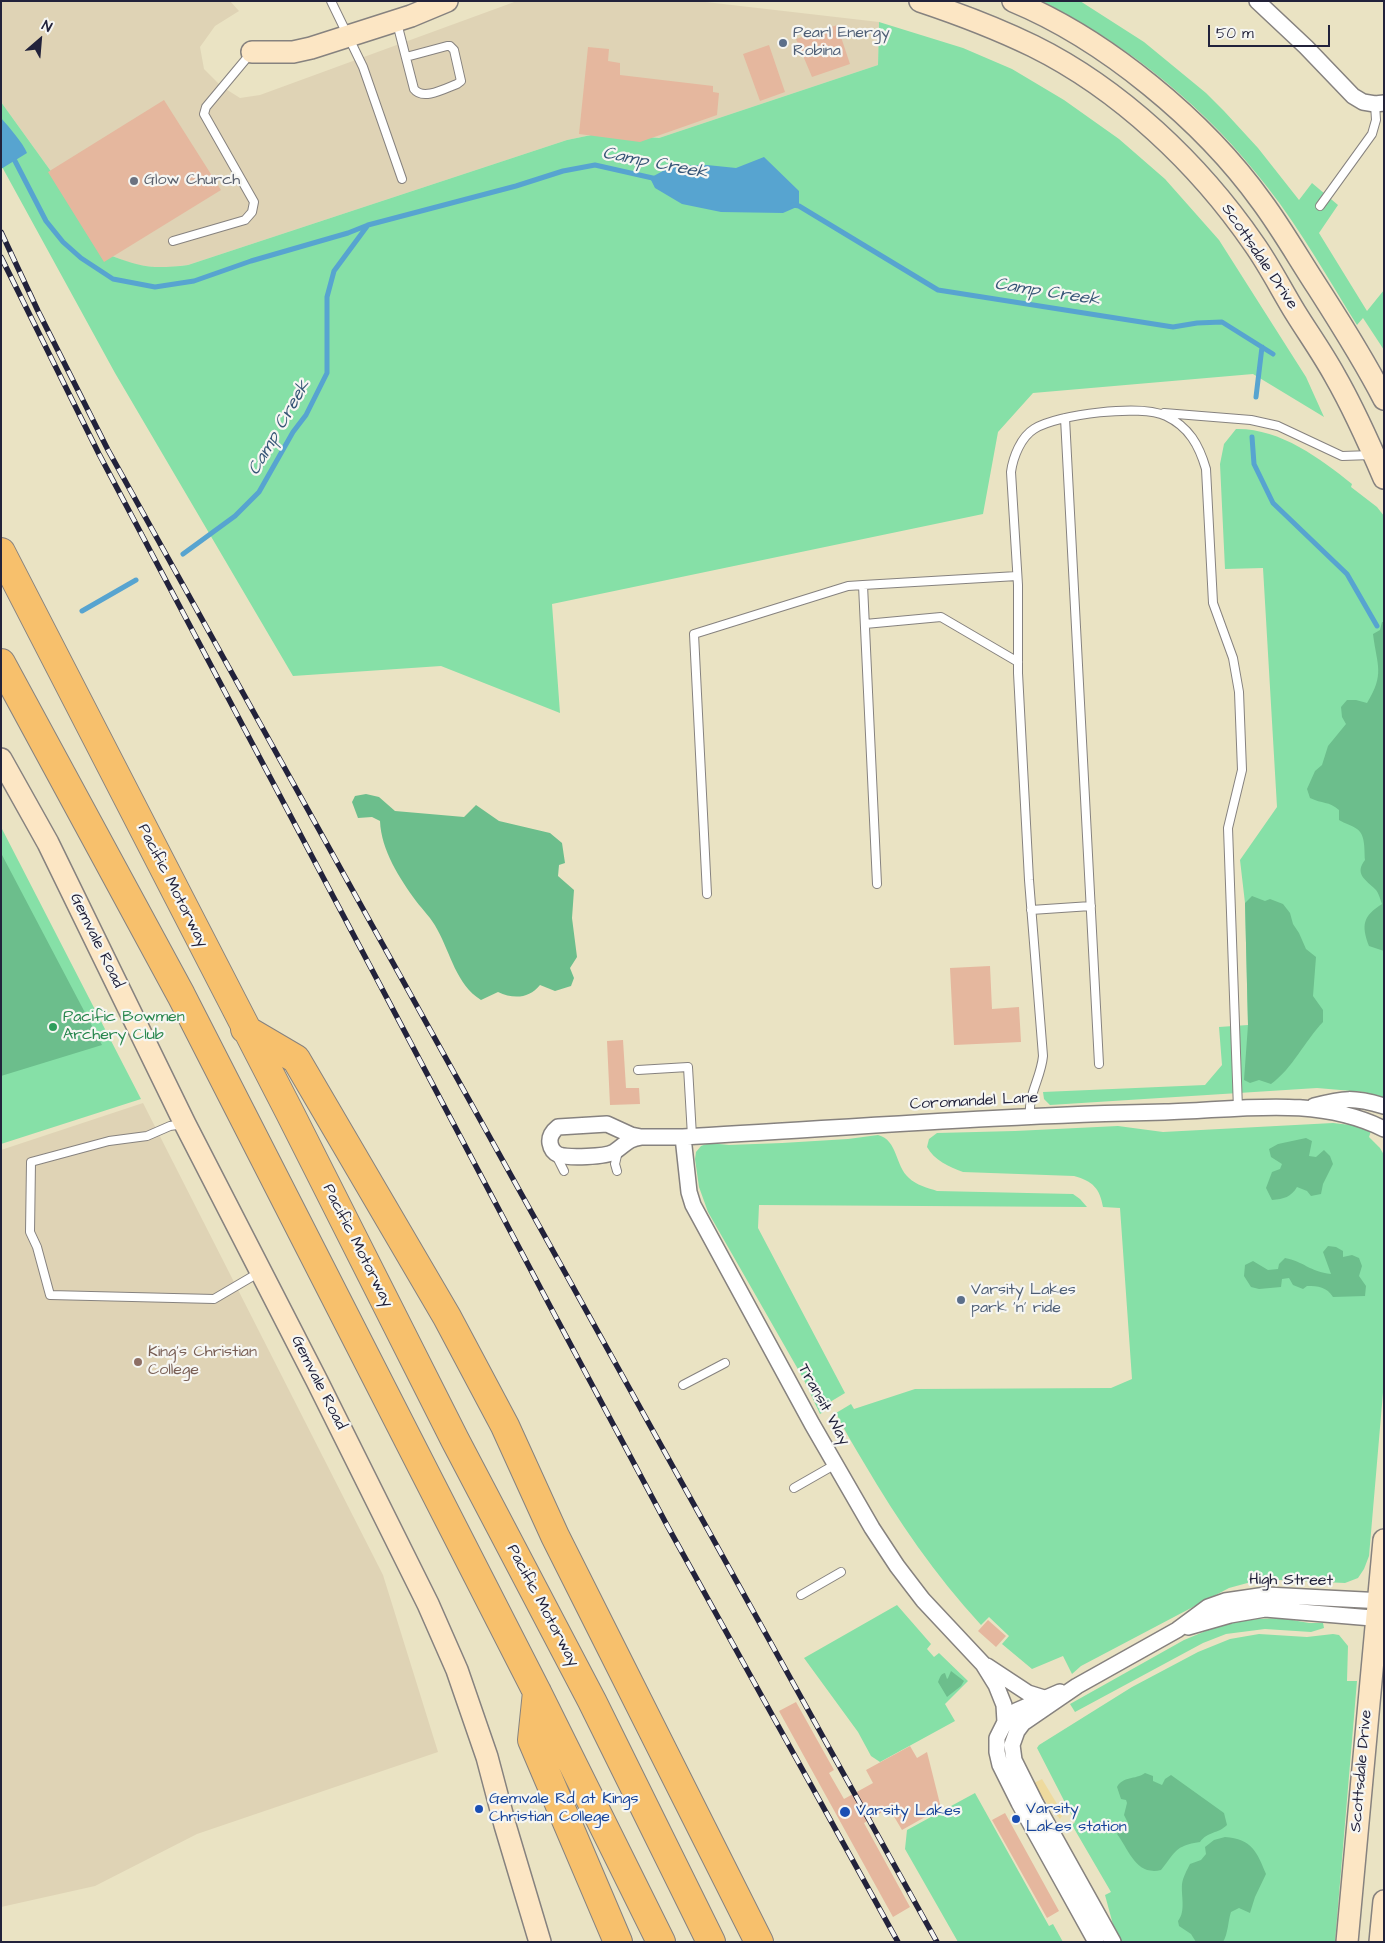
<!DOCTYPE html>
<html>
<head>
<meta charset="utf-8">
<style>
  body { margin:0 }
  #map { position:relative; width:1385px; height:1943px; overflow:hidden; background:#eae3c3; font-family:"Architects Daughter",sans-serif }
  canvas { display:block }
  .frame { position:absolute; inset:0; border:2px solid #22223b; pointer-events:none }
  .north { position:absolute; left:15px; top:15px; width:50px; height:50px; -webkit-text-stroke:4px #f6f6f2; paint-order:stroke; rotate:27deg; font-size:14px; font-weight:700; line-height:20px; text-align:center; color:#22223b }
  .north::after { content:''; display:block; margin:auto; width:18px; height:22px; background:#22223b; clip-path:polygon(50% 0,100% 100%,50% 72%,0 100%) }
  .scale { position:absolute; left:1208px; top:25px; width:122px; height:22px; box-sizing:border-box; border:2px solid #22223b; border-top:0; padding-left:6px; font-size:15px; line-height:18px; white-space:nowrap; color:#22223b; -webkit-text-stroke:4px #f6f6f2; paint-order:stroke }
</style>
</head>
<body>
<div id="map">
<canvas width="1385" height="1943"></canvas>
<div class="frame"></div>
<div class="north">N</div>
<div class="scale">50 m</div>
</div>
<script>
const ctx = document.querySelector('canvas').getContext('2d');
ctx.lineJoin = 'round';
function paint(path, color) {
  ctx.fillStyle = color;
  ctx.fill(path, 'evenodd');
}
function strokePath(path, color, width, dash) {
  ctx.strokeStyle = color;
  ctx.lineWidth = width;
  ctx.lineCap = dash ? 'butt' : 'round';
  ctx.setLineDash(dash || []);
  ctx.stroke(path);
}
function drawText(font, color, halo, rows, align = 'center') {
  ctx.font = font + ' "Architects Daughter",sans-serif';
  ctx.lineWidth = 4.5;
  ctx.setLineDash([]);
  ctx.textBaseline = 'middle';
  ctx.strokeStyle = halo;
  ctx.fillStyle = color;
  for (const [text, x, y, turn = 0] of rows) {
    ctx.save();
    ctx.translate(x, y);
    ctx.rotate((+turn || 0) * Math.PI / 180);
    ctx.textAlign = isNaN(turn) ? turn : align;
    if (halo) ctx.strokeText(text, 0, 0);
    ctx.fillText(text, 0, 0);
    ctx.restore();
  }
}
paint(new Path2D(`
  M1,1H230L239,11L215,26L200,47L204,69L221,86L240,98L260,95L517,1H697L879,22L878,65L659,138L601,133L567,140L188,265L162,268L135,265L112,256L1,102Z
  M143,1103L383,1575L438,1752L197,1834L95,1886L1,1907V1150Z`), '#dfd3b5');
paint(new Path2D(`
  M1042,1H1080L1144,42L1206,93L1224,111L1258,148L1299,200L1312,183L1338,205L1319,233L1367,311L1384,290V350L1363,318L1357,325C1328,279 1301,230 1268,188C1208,109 1130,46 1042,1Z
  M879,22L963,48L1012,69L1064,100L1119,139L1165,179L1219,240L1306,377L1324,417L1253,374L1033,393L998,432L983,514L552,604L560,713L441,666L293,676L115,373L1,165V102L112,256C143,268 155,269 188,265L567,140L601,133L659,138L878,65Z
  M1236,429C1279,428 1320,458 1352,484L1351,487L1377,507L1384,516V1098L1364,1092L1317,1088L1050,1105L1044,1099L1043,1092L1205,1085L1222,1065L1219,1027L1248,1025L1245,903L1240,860L1277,807L1263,568L1225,569L1220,464L1224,444Z
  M1,827L141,1099L1,1144Z
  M1333,1123L1359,1126L1371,1131L1369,1137L1380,1148L1384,1155V1381L1369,1556L1364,1569L1358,1578L1345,1583L1279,1580L1251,1582L1229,1588L1081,1666L1072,1674L1063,1656L1032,1669L1002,1644L1009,1636L989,1617L981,1625C935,1575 898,1521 864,1463C854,1446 844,1430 836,1413L851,1404L854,1409L915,1389L1111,1388L1132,1379L1120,1208L1103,1207C1100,1189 1093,1181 1074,1176L963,1172C949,1167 934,1160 927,1147L929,1139L937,1133L1015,1131L1118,1126L1163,1132Z
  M878,1135C898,1140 895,1166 909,1178C916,1185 928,1188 937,1191L1073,1194L1080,1199L1087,1207L759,1205L758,1228L845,1393L830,1402L832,1407L820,1414L803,1378L708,1212L699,1187L695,1159L696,1152L701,1146L709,1143L729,1145L782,1143L848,1139Z
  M897,1605L931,1644L927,1649L934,1657L939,1653L968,1681L945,1704L955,1721L880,1762L871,1756L858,1732L804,1658Z
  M1281,1618L1309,1623H1323L1324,1628L1311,1632L1265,1629L1226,1634L1203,1643L1075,1712L1070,1704L1184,1640L1213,1628L1239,1620Z
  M1259,1634L1307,1637L1333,1634L1339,1635L1348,1646L1347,1681H1357L1335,1942H1121L1115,1932L1105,1895L1111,1892L1072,1825L1075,1822L1037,1748L1039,1745L1132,1687L1198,1652L1230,1639Z
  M975,1793L1049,1926L1053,1924L1063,1942H958L905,1849L907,1830Z`), '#86e0a7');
paint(new Path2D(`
  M1382,622H1384V951L1369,946C1361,925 1363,916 1382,904C1380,899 1379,893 1375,889C1366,880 1354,874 1365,860C1364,851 1366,835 1357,829C1352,825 1345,824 1339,820V810C1329,801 1322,804 1310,798L1307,789L1315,771L1322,765L1328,746L1346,724L1342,717L1341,707L1347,700H1356L1367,703C1385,674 1377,666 1373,634L1380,630Z
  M366,794L379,797L395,811L464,817L476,805L499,821L550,833L562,843L565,863L559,865L558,876L574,890L572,918L577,957L570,968L574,978L571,986L555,991L540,985C529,999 513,999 498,992L481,1000C456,984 451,954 437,929C432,919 423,910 416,901C400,879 381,850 380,821L372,817L358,818L352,802L355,796Z
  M1,853L102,1045L1,1076Z
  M1252,896L1265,901L1270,899L1283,904L1290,913L1293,924L1299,933L1306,949L1316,957L1313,996L1323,1010V1022C1304,1042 1293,1068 1271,1084L1259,1080L1250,1083L1244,1080L1248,1025L1245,903Z
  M1306,1138L1312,1141L1309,1156L1316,1157L1324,1150L1330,1156L1333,1164L1323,1184L1321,1194L1311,1196L1307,1191L1297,1187C1291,1197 1284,1199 1272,1200L1266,1188L1272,1172L1280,1169L1282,1164L1271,1157L1269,1149L1278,1144Z
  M1328,1246L1336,1247L1343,1251V1257L1352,1255L1359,1258L1362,1266L1359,1276L1366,1286L1365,1296L1333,1297C1327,1287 1318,1286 1307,1286L1303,1289L1293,1285L1289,1278L1282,1279L1281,1287L1259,1289L1251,1287L1244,1276L1245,1265L1253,1261L1268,1270L1278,1269L1279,1264L1285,1258C1303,1261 1310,1272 1331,1274L1323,1252Z
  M951,1671L964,1681L961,1686L947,1697L938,1682C940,1678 940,1674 945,1673L947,1679L948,1678Z
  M1145,1773L1153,1776V1781L1162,1785L1165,1779L1171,1775L1224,1813L1227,1825C1218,1834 1208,1831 1200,1842C1174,1846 1176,1852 1161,1870C1136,1876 1129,1850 1117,1834L1128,1823L1124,1815L1127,1803L1126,1800L1121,1799L1117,1787C1123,1776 1135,1780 1145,1773Z
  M1225,1837C1252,1839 1257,1852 1266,1874L1255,1897L1250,1913L1239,1908L1231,1912C1228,1921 1228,1934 1223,1942H1196L1191,1934L1179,1926L1178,1921C1186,1911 1181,1896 1182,1884C1183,1877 1187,1870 1190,1864L1201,1860L1206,1854L1205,1847L1214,1840Z`), '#6cbe8c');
paint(new Path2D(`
  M1042,1779L1063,1814L1060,1819L1041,1796L1034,1783Z`), '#eeda9e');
paint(new Path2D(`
  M1,118C9,127 23,143 27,153L1,169Z
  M764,157L799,191V206L783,213L721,212L682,204L655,188L650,178L672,166L707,165L736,168Z`), '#57a4d0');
strokePath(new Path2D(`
  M15,161L46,221L63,242L81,258L113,279L155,287L194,281L251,261L348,233L368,225
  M793,205L799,206L938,290L1173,327L1197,323L1222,322L1273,354
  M1256,397L1262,347
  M1252,437L1254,464L1273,503L1347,574L1377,626
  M183,554L235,516L259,492L293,432L306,415L327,373V297L334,271L368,225L516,186L563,171L595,165L657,179
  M82,611L136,580`), '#57a4d0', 5);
paint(new Path2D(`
  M837,25L850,64L812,77L796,39Z
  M769,45L785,92L760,101L743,54Z
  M588,47L609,49L608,61L620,63V75L713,86V92L719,93L717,115L640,142L579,134Z
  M164,100L221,190L104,262L48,172Z
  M990,966L992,1009L1019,1007L1021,1042L954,1045L950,968Z
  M623,1040L626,1088H639L640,1104L610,1105L607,1041Z
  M988,1620L1006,1636L996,1647L978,1631Z
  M796,1702L834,1770L829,1773L844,1799L873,1783L866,1770L910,1746L917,1758L927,1752L941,1808L902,1830L889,1808L864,1823L910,1907L893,1917L779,1711Z
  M1005,1813L1059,1911L1047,1918L992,1820Z`), '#e5b79e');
const lane = new Path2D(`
  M331,1L363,67L402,179
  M397,23L414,89C423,101 446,88 457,84L461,81L454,50L450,46H447L406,57
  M1320,206L1372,134L1376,120L1375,104
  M173,241L245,220L252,212L254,202L204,114L206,107L251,53
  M1164,413L1251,420L1278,426L1342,456L1372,455
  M1065,418L1099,1064
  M865,624L941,617L1018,662
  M877,884L863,585L1017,576
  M707,894L694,634L848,586L863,585
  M1031,910L1091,906
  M638,1070L688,1067L692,1136
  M1030,1116C1028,1094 1041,1078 1043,1056L1029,880L1018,673V585L1011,472C1013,457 1021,437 1034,429C1058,414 1141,404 1166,416C1189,427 1199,445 1206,469L1213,603L1233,658L1239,692L1242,770L1228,828L1238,1109
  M183,1124L170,1126L147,1136L109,1141L31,1162L30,1232L37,1247L50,1295L214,1299L260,1272
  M556,1155L564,1171
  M617,1171L615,1164L618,1151
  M683,1385L725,1363
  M794,1488L836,1464
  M801,1595L841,1572`);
const street = new Path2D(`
  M1257,1L1306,47L1353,96L1363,102L1375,104L1384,103
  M1314,1106C1344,1098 1353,1097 1384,1106
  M641,1137C627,1139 625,1145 614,1152C605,1157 569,1158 559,1155C554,1153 551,1149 550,1143C549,1136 553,1131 558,1127L607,1124L631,1135L641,1137H683C844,1128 1004,1115 1165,1112C1238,1110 1316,1095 1384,1129
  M683,1137L689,1192L693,1205L812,1424L872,1528L897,1566L923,1600L983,1664L996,1685L1004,1705L1005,1722
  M1188,1627L1230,1615L1265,1609L1384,1619
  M987,1666L1028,1693L1044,1698
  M1060,1692L1016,1711L1005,1722L997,1738V1752L1000,1765L1019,1803L1096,1942
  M1113,1942L1036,1804L1014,1760L1012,1745L1017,1731L1023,1723L1077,1686L1177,1630L1208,1607L1225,1601L1266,1595L1384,1601`);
const secondary = new Path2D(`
  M920,1C959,14 996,28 1033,46C1120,89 1199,164 1254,244C1269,265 1281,289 1295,312C1308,333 1323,354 1335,376C1354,409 1369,443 1384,478
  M1013,1C1105,39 1204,121 1262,202C1282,229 1299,259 1318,288C1341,324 1364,360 1384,399
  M252,52H293L311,48L411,16L447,1
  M1,759L48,843L185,1124L317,1381L428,1604L457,1670L487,1757L505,1825L540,1942
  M1347,1942L1384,1540
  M1380,1942L1384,1901`);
const highway = new Path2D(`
  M1,552L290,1113L455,1440L592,1701L711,1942
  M1,663L181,995L537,1692L661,1942
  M245,1029L296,1059L447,1317L505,1426L555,1536L759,1942
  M537,1692L532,1740L618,1942`);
strokePath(lane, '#86827f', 10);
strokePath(street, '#86827f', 18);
strokePath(secondary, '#86827f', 24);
strokePath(highway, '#86827f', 30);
strokePath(lane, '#fff', 8);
strokePath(street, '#fff', 15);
strokePath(secondary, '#fce6c4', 21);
strokePath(highway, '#f7c06c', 28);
const rail = new Path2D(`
  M1,232L38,311L108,450L937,1942
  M1,257L99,454L551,1308L668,1527L898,1942`);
strokePath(rail, '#22223b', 5.5);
strokePath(rail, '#f6f6f2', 4, [11]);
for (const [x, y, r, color] of [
  [783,43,5,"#5c6f8a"],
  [134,181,5,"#6b7280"],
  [53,1027,5,"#2e9e5b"],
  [961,1300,5,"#5c6f8a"],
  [138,1362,5,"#8d6e63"],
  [479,1809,5,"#1a4fb4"],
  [845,1812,6,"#1a4fb4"],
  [1016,1819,5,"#1a4fb4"]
]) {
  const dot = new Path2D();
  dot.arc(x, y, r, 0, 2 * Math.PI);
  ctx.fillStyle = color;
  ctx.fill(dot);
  strokePath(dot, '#f6f6f2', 2);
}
drawText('16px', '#4e5e75', '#f6f6f2', [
  ["Pearl Energy",793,34],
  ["Robina",793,52],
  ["Varsity Lakes",971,1291],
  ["park 'n' ride",971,1309]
], 'left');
drawText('16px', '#5b616d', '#f6f6f2', [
  ["Glow Church",144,181]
], 'left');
drawText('16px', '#22223b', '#f6f6f2', [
  ["Scottsdale Drive",1259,257,56],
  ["Pacific Motorway",172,886,63],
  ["Gemvale Road",96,941,64],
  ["Coromandel Lane",974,1102,-3],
  ["Pacific Motorway",357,1246,63],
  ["Gemvale Road",318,1383,63],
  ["Transit Way",823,1405,61],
  ["High Street",1291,1581,1],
  ["Pacific Motorway",542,1606,62],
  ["Scottsdale Drive",1362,1771,-85]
]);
drawText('16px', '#27864d', '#f6f6f2', [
  ["Pacific Bowmen",63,1018],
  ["Archery Club",63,1036]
], 'left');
drawText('16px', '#785e54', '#f6f6f2', [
  ["King's Christian",148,1353],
  ["College",148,1371]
], 'left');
drawText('16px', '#164399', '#f6f6f2', [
  ["Gemvale Rd at Kings",489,1800],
  ["Christian College",489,1818],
  ["Varsity",1026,1810],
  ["Lakes station",1026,1828],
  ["Varsity Lakes",856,1812]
], 'left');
drawText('italic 18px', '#375677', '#f6f6f2', [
  ["Camp Creek",655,164,11],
  ["Camp Creek",1047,293,9],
  ["Camp Creek",280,428,-60]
]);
</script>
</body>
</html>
